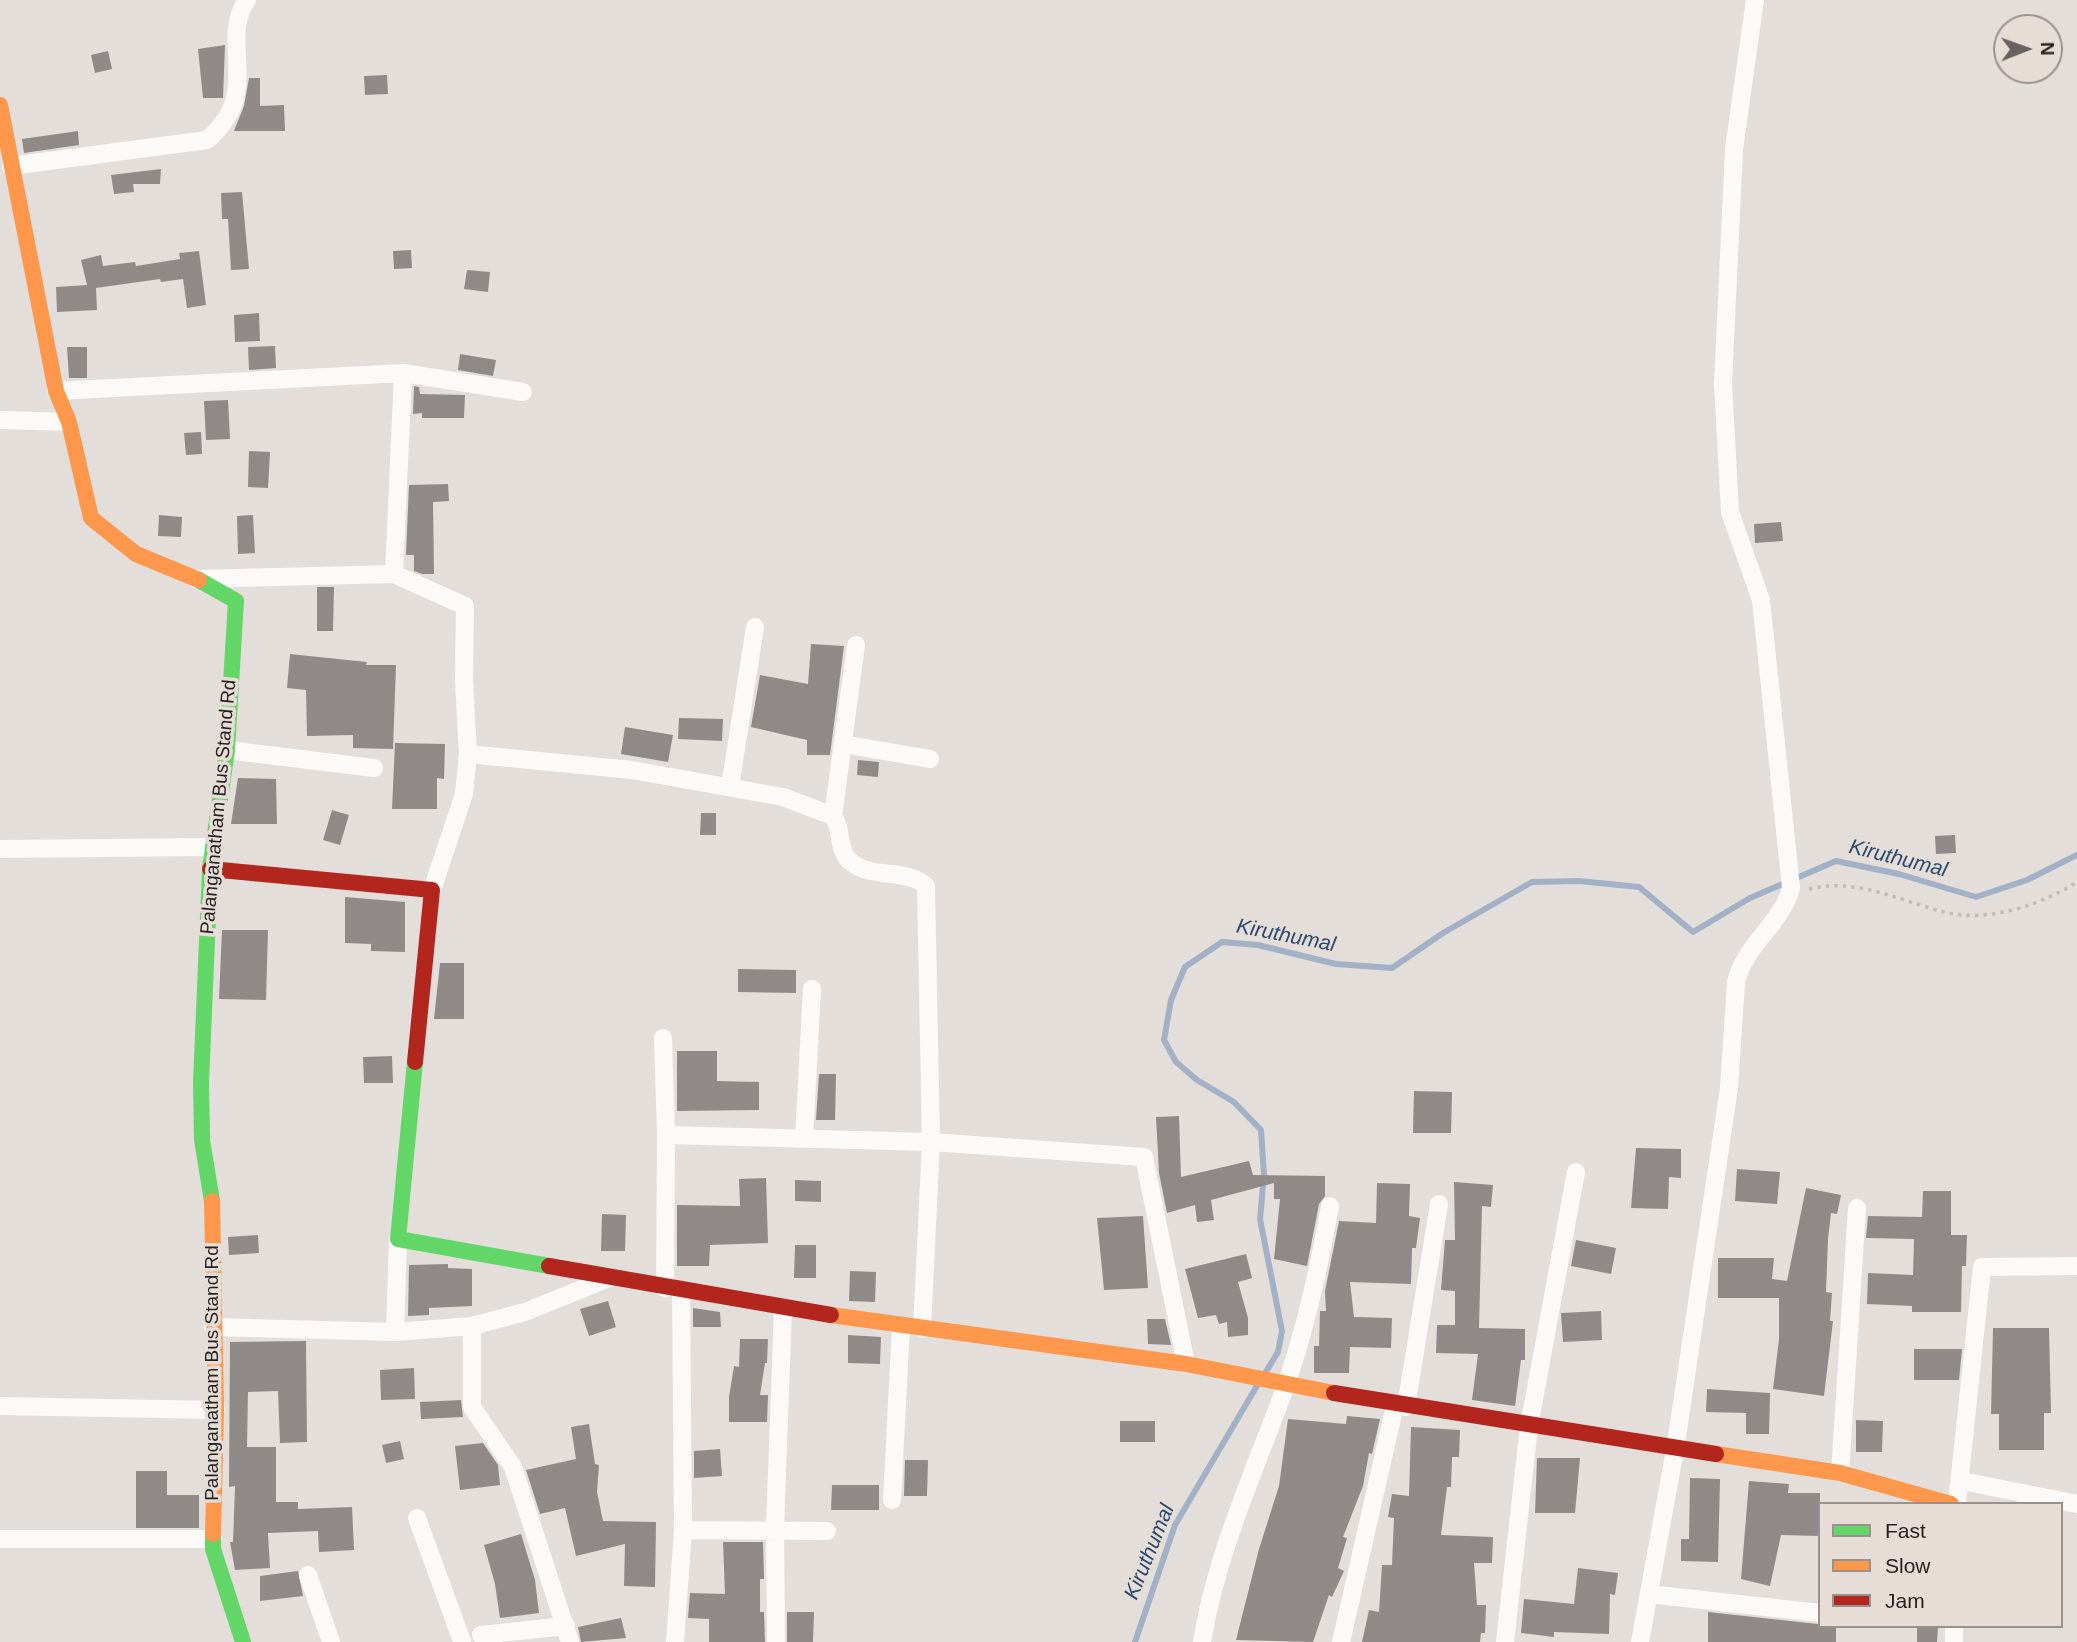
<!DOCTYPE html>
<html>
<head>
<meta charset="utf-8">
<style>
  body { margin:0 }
  #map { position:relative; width:2077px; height:1642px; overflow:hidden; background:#e4deda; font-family:Arial,sans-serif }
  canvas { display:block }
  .legend { position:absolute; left:1818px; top:1502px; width:245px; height:126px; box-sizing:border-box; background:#e7ddd7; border:2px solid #99918d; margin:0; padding:9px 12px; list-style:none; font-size:21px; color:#231f1d }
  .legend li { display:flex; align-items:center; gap:14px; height:35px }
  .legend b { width:35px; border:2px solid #99918d }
  .north { position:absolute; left:1993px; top:14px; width:70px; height:70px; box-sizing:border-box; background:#e7ddd7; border:2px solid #99918d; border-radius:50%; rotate:89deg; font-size:19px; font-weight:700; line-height:28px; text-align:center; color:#231f1d }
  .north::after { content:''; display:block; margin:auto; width:24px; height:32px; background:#67625f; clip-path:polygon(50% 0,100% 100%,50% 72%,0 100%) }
</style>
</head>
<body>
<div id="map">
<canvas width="2077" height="1642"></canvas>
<ul class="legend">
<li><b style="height:9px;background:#63d668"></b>Fast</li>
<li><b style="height:9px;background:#ff974d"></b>Slow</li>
<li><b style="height:9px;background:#b3261e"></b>Jam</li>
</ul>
<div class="north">N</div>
</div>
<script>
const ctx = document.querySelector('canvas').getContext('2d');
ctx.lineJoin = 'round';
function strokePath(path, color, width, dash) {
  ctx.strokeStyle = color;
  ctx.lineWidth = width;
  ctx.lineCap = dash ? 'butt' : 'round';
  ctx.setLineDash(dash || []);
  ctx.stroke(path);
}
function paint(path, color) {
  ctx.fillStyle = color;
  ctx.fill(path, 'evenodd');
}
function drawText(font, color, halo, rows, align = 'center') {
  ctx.font = font + ' Arial,sans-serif';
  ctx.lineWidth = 7;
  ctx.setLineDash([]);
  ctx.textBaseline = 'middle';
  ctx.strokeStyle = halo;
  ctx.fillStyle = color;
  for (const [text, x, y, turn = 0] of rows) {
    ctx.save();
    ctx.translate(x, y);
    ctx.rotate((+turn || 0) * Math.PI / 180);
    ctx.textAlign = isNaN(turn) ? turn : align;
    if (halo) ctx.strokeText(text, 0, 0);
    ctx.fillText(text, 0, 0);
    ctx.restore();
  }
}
strokePath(new Path2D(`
  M1264,1375L1278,1352L1282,1331L1260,1219L1264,1175L1261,1130L1234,1102L1197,1080L1176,1062L1164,1040L1171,1000L1185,967L1222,942L1258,945L1336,964L1392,968L1443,933L1532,882L1579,881L1639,887L1693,932L1750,898L1836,861L1899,874L1976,897L2027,880L2077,855
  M1135,1642L1175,1525L1258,1384`), '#a2b1c6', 6);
paint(new Path2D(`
  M225,45L223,98H203L198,49Z
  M108,51L112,69L95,73L91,55Z
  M387,75L388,94L365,95L364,76Z
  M249,78H260V106L284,105L285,131H234L244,106Z
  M78,131L79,145L24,153L22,139Z
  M161,169L160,184H133L134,192L114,194L111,175Z
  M242,192L249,269L231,270L228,219H222L221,193Z
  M411,250L412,268L394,269L393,251Z
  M199,251L206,305L187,308L183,279L161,282L160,279L96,288L97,310L57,312L56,287L87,285L81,260L101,255L103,266L135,262L136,266L180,259L179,253Z
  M467,270L490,272L488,292L464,289Z
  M259,313L260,341L235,342L234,315Z
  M275,346L276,368L249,370L248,347Z
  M67,347H87V378H69Z
  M460,354L496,360L493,376L458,370Z
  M414,386L419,387L420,394L465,395L464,418H422V413L413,414Z
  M228,400L230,439L206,440L204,401Z
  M201,432L202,454L186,455L184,433Z
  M249,451L270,452L268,488L248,487Z
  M448,484L449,501L433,502L434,574H422L414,571V555H406L409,485Z
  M159,515L182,517L181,537L158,536Z
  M253,515L255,553L238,554L237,516Z
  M1781,522L1783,541L1755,543L1754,524Z
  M317,587H334L333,631H317Z
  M811,644L844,646L830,755H807V740L751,727L760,675L808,684Z
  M290,654L367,662L366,665H396L393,749L353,748V735L307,736L306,690L287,688Z
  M679,718L723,719L722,741L678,739Z
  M625,727L673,735L668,762L621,754Z
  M395,743L445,744L444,779L437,778V809H392Z
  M858,760L879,762L878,777L857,775Z
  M238,778L276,779L277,824H231Z
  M332,810L349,815L340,845L323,840Z
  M701,813H716V835H700Z
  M1955,835L1956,853L1936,854L1935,836Z
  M345,897L405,902V952L371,951V944L345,943Z
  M222,930H268L266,1000L219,999Z
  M440,963H464V1019H434Z
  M738,969L796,970V993L738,992Z
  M677,1051H717V1081L759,1082V1110L677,1111Z
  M392,1056L393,1083H364L363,1057Z
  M819,1074H836L835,1120H816Z
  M1414,1091L1452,1092L1451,1133H1413Z
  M1179,1116L1181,1177L1249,1161L1253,1175L1325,1176V1196L1319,1204L1307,1266L1274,1259L1280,1199H1274V1183L1211,1200L1214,1220L1197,1222L1195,1205L1167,1213L1159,1173L1156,1117Z
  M1636,1148L1681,1149V1178L1669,1177L1668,1209L1631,1208Z
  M1737,1169L1780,1172L1777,1204L1735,1201Z
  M766,1178L768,1243L710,1245L709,1266H677V1205L740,1206L739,1179Z
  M795,1180L821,1181V1202L795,1201Z
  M1454,1182L1493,1185L1491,1207L1482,1206L1479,1328L1525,1329V1360H1521L1515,1406L1472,1400L1478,1354L1436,1353L1437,1325H1455V1291L1441,1290L1445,1240H1455Z
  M1377,1183L1410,1184L1409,1216L1420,1218L1416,1248H1412L1411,1284L1350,1282L1354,1317L1392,1318L1391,1348L1350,1347L1349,1373H1314V1346H1319L1320,1311H1326L1325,1291L1339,1221L1376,1223Z
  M1806,1188L1841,1195L1837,1214L1831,1213L1828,1239L1826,1292L1832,1293L1830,1321H1833L1824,1396L1773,1389L1779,1339V1298H1718V1258H1774L1772,1279L1787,1281Z
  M1923,1191H1951V1235H1967L1966,1266H1962L1961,1312H1912V1306L1867,1304L1868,1273L1913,1275L1914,1239L1866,1238L1868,1216L1922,1217Z
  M602,1214L626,1215L625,1251H601Z
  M1143,1216L1148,1288L1104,1290L1097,1218Z
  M258,1235L259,1253L229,1255L228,1237Z
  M1576,1240L1616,1248L1611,1274L1571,1266Z
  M795,1245H816V1278H794Z
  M1246,1254L1252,1278L1238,1282L1248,1318V1335L1228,1337L1227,1322L1219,1324L1216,1315L1198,1318L1185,1269Z
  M448,1264V1268L472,1269V1306L429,1308V1315L408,1316L409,1265Z
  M850,1271L876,1272L875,1302L849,1301Z
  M608,1301L616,1327L589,1336L580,1309Z
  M693,1308L720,1312L721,1327H693Z
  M1601,1311L1602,1340L1563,1342L1561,1313Z
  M1147,1319H1165L1171,1345L1148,1344Z
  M1993,1328H2049L2051,1413H2044V1450H1999V1414H1991Z
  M848,1335L881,1337L880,1364L848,1363Z
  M740,1339H768L767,1363H765L760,1395H768L767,1422H729V1397L734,1366L739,1367Z
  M306,1341L307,1442L280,1443L278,1391L248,1392L247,1447H276V1502H298V1509L352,1507L354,1550L319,1552L318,1531L268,1533L270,1568L235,1570L230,1542H233L235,1486L229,1487L230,1342Z
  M1914,1349H1962L1959,1380H1914Z
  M414,1368L415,1399L381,1400L380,1370Z
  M1707,1389L1770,1393L1769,1434H1746V1413L1706,1412Z
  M461,1400L463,1417L421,1419L420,1402Z
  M1347,1416L1380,1419L1372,1454L1369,1453L1363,1486L1343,1537L1347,1538L1338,1568L1344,1571L1332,1597L1329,1595L1313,1642L1236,1640L1259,1549L1279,1486L1288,1419L1346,1424Z
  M1856,1420L1883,1421L1882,1452H1856Z
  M1120,1421H1155V1442H1120Z
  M589,1424L595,1464L599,1465L597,1492L603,1521L656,1522L655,1587L624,1586L625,1544L576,1556L565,1508L540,1514L526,1470L576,1459L571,1427Z
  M1411,1427L1460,1430L1459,1457H1452L1451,1487H1447L1441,1535L1493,1537L1492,1563H1474L1477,1605H1486L1485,1633H1481L1480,1642H1362L1369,1610L1379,1612L1382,1565H1392L1394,1518L1388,1517L1392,1494L1409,1496Z
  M400,1441L404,1459L386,1463L382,1445Z
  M483,1443L498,1465L500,1485L460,1490L455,1446Z
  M720,1449L722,1476L694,1478V1451Z
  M1537,1458H1580L1575,1513H1535Z
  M905,1460H928L927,1496H904Z
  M136,1471H167V1495H199V1528H136Z
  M1690,1478L1720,1479L1718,1562L1681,1561V1539H1689Z
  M1749,1481L1789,1484L1788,1493H1820V1536L1781,1535L1770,1586L1741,1579Z
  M832,1485H879V1510H831Z
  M521,1534L535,1580L539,1613L500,1618L495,1584L484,1545Z
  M723,1542H763L764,1579H760V1612H764L765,1642H709V1619L688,1618L690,1593L725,1594Z
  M1578,1568L1618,1573L1615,1595L1610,1594L1609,1634L1554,1632V1637L1521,1633L1524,1599L1574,1604Z
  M298,1571L303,1596L260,1601V1576Z
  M787,1612H814L813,1642H787Z
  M1708,1612L1836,1626V1642H1708Z
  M621,1618L626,1638L581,1642L578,1627Z
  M1917,1626H1938L1937,1642H1917Z`), '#8f8a88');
strokePath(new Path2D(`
  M1809,889C1855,877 1901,901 1944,912C1987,923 2041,905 2077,882`), '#bfbdbb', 3.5, [3.5, 5]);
strokePath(new Path2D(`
  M11,166L207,140C264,92 218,42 247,0
  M403,373L523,392
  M56,391L403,373L394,574L197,579
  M0,420L69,422
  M394,574L465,606L464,681L468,754L464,794L432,890
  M843,744L930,759
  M227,750L374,768
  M468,754L632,770L783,797L833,816C842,828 838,847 847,858C866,881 906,867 926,886L931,1142L922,1329
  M730,787L755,627
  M833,816L856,645
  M0,849L212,847
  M663,1038L666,1135
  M804,1138L812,989
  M665,1288L666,1135L931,1142L1144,1157L1186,1364
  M472,1326V1407L513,1467L570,1642
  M213,1327L395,1332L398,1239
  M395,1332L472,1326L525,1312L609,1278
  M0,1406L216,1410
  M1406,1407L1439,1204
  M1840,1473L1857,1208
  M1962,1481L2077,1504
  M892,1500L901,1326
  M1957,1504L1982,1267L2077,1266
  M417,1518L462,1641
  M683,1530L827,1531
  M0,1539H213
  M308,1575L331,1642
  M1649,1594L1820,1613
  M481,1635L566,1626
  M675,1642L683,1530L681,1290
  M776,1642L775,1528L783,1308
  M1202,1642C1216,1554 1255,1470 1285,1388C1306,1328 1319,1268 1330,1206
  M1341,1642L1395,1405
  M1505,1642L1529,1426L1576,1172
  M1640,1642L1675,1450L1729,1088L1736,982C1745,944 1781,925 1791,888L1761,600L1730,512L1723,384L1734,149L1755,0
  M1954,1642V1626`), '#fbfaf9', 18);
strokePath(new Path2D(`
  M199,580L236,601L227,750L210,869L201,1083L202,1140L212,1201
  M415,1062L398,1239L549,1266
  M213,1534V1549L243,1642`), '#63d668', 16);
strokePath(new Path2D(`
  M0,105L56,391L69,422L91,518L136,554L199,580
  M212,1201L216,1410L213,1534
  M831,1315L1186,1364L1334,1393
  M1716,1454L1840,1473L1951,1504`), '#ff974d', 16);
strokePath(new Path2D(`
  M210,869L432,890L415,1062
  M549,1266L831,1315
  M1334,1393L1716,1454`), '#b3261e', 16);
drawText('19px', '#231f1d', '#e7ddd7', [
  ["Palanganatham Bus Stand Rd",219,807,-85],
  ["Palanganatham Bus Stand Rd",213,1373,-90]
]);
drawText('italic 21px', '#274b76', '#e7ddd7', [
  ["Kiruthumal",1898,859,14],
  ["Kiruthumal",1286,936,11],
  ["Kiruthumal",1150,1552,-68]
]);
</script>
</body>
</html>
